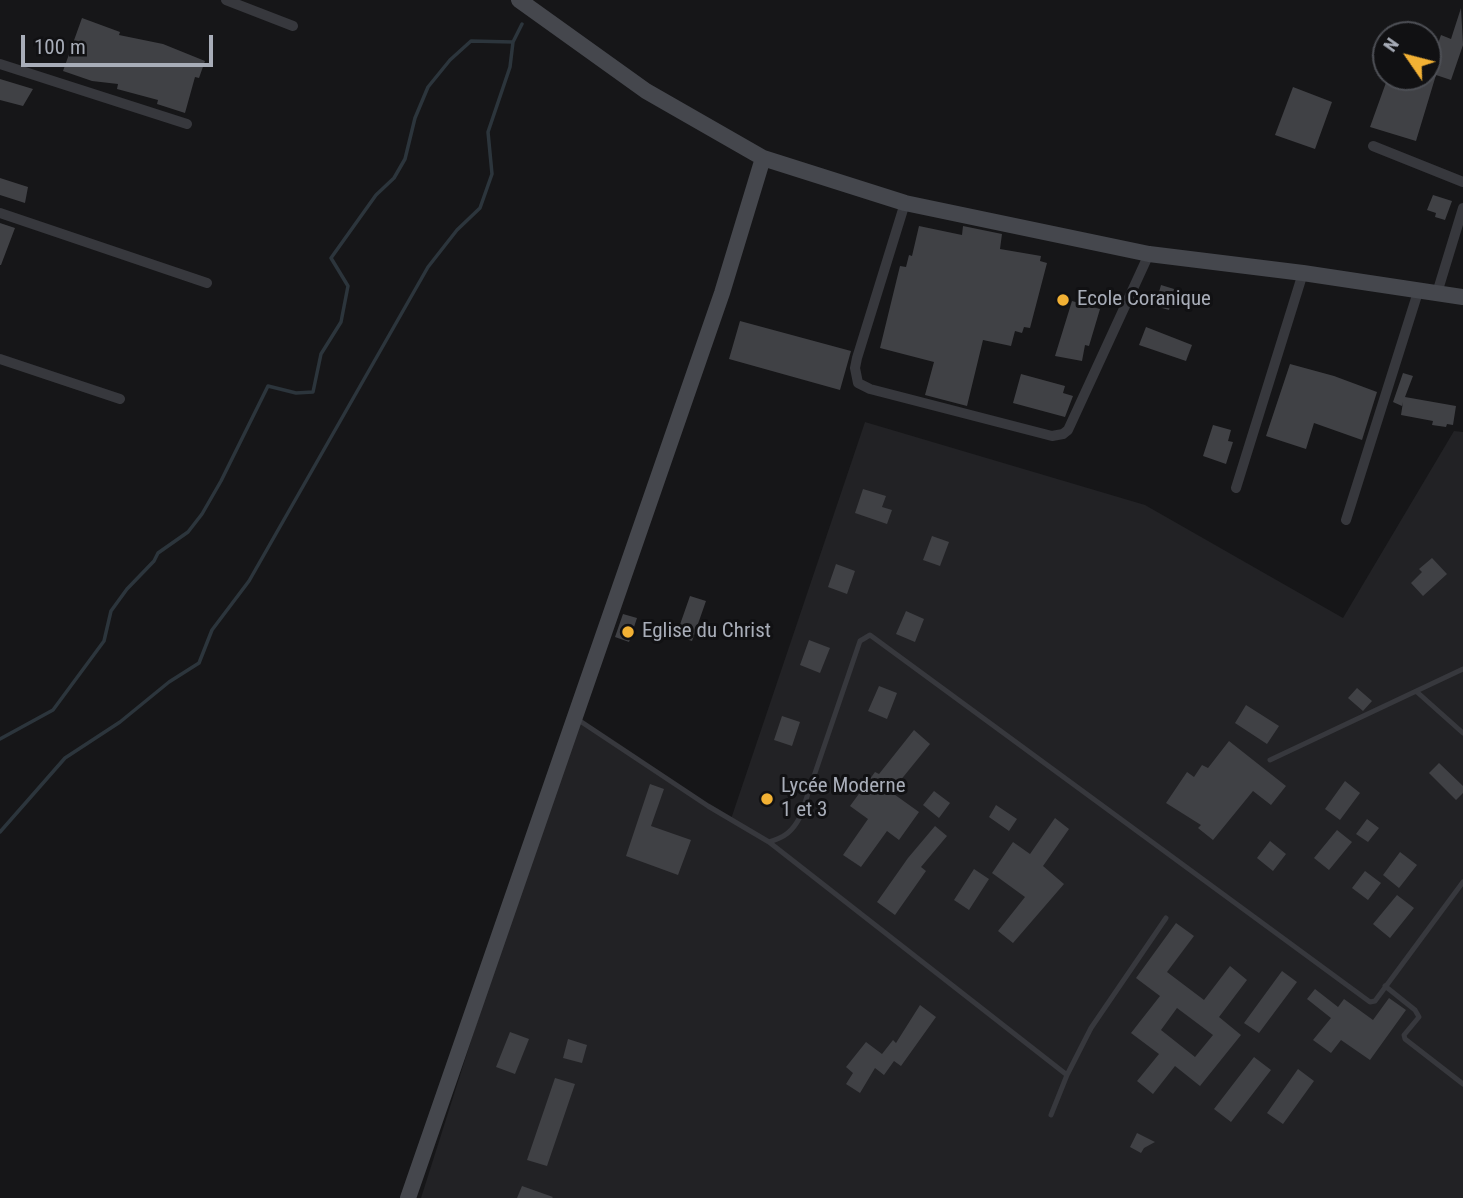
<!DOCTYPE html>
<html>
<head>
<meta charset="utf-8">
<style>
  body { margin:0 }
  #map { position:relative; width:1463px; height:1198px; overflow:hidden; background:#161618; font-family:"Roboto Condensed",sans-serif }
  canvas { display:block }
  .north { position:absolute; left:1372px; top:21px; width:70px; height:70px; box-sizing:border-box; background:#111113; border:2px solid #4d4f55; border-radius:50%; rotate:305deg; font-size:19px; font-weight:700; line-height:28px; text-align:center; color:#a8adb8 }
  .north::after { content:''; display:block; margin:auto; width:24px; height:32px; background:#f2b134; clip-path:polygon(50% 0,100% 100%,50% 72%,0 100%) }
  .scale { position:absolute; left:21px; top:35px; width:192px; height:32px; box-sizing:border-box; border:4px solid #a8adb8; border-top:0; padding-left:9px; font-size:21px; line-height:24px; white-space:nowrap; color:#a8adb8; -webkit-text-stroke:5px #111113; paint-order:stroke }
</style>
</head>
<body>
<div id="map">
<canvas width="1463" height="1198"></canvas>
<div class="north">N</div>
<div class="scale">100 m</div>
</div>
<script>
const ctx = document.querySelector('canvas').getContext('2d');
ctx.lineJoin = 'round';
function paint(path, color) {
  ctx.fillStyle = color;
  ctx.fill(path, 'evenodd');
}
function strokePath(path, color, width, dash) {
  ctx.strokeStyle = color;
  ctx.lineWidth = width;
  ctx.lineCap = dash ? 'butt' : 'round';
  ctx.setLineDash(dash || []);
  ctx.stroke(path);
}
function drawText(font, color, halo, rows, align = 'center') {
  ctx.font = font + ' "Roboto Condensed",sans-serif';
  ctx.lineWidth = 6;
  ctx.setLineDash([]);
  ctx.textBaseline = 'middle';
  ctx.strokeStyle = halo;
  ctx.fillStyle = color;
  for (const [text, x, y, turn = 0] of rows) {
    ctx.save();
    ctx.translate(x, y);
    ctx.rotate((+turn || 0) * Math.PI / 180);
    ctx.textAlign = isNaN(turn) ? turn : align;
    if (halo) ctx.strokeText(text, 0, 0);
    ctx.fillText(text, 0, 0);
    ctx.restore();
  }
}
paint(new Path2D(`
  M865,422L1145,505L1343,618L1454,431L1463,432V1198H421L574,717L731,819Z`), '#222225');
strokePath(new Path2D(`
  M0,739L53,710L104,641L111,611L127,589L154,561L158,553L188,532L202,514L221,481L268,386L296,393L313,392L321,354L341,322L348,286L331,258L376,195L394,178L405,159L415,118L428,87L450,60L471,41L513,42
  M0,832L65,758L120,722L169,682L199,663L212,630L249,581L428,267L457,230L480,208L492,174L488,132L510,67L513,42L522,24`), '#2c353c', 3.5);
paint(new Path2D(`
  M1461,8L1463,45L1451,80L1436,75L1416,141L1370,127L1388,77H1428V56L1433,58L1441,35L1451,39Z
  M82,18L120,32L119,35L163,44L205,61L199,78L195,77L185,113L157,104L158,100L117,89L118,84L92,81L63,71Z
  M0,79L33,89L23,106L0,100Z
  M1293,87L1332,102L1315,149L1275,135Z
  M0,178L28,187L25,203L0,195Z
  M1433,195L1452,201L1445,220L1435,217L1436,213L1427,210Z
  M0,223L15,228L1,265H0Z
  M919,226L962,235L963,226L1002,234L1000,249L1041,256L1040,261L1047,263L1030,328L1024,327L1022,333L1015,331L1011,346L983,340L967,406L925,395L934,362L880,348L900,266L906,267L909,255L912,256Z
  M1161,285L1174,289L1169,310L1155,306Z
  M1072,301L1100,309L1089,346L1085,345L1082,361L1055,356Z
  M740,321L851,351L840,390L729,359Z
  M1146,327L1192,345L1186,361L1139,345Z
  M1290,364L1334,376L1377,392L1362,440L1314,423L1306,449L1266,436Z
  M1403,373L1413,376L1405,397L1456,406L1453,425L1447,424L1446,427L1432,425L1433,421L1401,415L1403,402L1402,406L1393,402Z
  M1021,374L1065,386L1063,393L1073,396L1065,417L1013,403Z
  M1213,425L1231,430L1228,441L1233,442L1226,464L1203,456Z
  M863,489L886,496L882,507L892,510L887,524L855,513Z
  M932,536L949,542L940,566L923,560Z
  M1432,558L1447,574L1423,596L1411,583L1422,572L1419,569Z
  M836,564L855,571L847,594L828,587Z
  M690,596L706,601L692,641L676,636Z
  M906,611L924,619L915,642L896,634Z
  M623,614L637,618L629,642L615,637Z
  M809,640L830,648L820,673L800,665Z
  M879,686L897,693L887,719L868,711Z
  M1357,688L1372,701L1363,711L1348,698Z
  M1246,705L1279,726L1267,744L1235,723Z
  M782,716L800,722L792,746L774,740Z
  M914,730L930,744L891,792L919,812L899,840L887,831L861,867L843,855L868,819L850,806L875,772L879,774Z
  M1229,741L1286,786L1271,805L1253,791L1213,840L1198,828L1201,825L1166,803L1187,772L1194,777L1202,765L1208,768Z
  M1439,763L1463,786V793L1456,800L1429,773Z
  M1345,781L1360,793L1340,820L1325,809Z
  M650,784L664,789L651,826L691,840L678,875L626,856Z
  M934,791L950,803L939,818L923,805Z
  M996,805L1017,819L1009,831L989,817Z
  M1055,818L1069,829L1043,866L1064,884L1013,943L998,931L1025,897L992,873L1013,842L1030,854Z
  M1367,819L1379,828L1368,842L1356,834Z
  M935,826L947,836L921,867L926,871L895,915L877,902L908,858Z
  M1337,830L1352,842L1329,870L1314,858Z
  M1270,841L1286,854L1273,871L1257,858Z
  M1400,852L1417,865L1399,888L1383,875Z
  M974,869L989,879L969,910L954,900Z
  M1365,871L1381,883L1368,900L1352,888Z
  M1397,895L1414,908L1390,938L1373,924Z
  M1176,923L1194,936L1167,972L1204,1000L1230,966L1247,980L1219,1017L1241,1035L1200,1086L1175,1066L1153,1094L1137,1081L1159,1054L1131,1033L1160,996L1136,978ZM1177,1008L1213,1035L1195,1057L1161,1030Z
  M1282,971L1297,982L1259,1033L1244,1023Z
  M1315,989L1338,1007L1344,999L1373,1020L1389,998L1406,1010L1370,1060L1341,1040L1331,1053L1313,1040L1331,1018L1307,999Z
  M920,1005L936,1017L901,1066L894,1061L884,1075L875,1068L860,1093L846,1084L853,1073L846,1067L866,1042L882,1054L893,1040L896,1043Z
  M510,1032L529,1039L515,1074L496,1067Z
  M568,1039L587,1045L582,1063L563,1058Z
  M1254,1057L1271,1070L1231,1122L1214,1109Z
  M1298,1069L1314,1081L1283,1124L1267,1113Z
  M555,1078L575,1084L547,1166L527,1160Z
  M1137,1133L1155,1142L1144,1148L1141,1153L1130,1147Z
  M522,1186L553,1197L552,1198H517Z`), '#404145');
strokePath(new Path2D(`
  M1417,692L1463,733
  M577,719L708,806L769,842L1067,1075
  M1270,760L1463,669
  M769,842C785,837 792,832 800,817L860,641L870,635L1370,1002L1375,1001L1463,882
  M1385,986L1415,1010L1419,1017L1404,1035L1405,1039L1463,1084
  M1051,1115L1067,1075L1091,1028L1166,918`), '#37383d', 5);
strokePath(new Path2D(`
  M226,0L293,26
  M0,64L187,124
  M1373,146L1463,182
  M905,203L857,358L855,368L858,383L870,389L1052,436L1063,434L1068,430L1149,254
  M0,213L207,283
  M1437,293L1463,208
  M0,359L120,399
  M1236,488L1303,273
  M1346,520L1418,292`), '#37383d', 10);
strokePath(new Path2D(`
  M519,0L646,91L763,158L905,203L1149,254L1303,273L1463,297
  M408,1198L722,293L763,158`), '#45474d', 16);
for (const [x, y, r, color] of [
  [1063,300,7,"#f2b134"],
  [628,632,7,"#f2b134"],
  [767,799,7,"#f2b134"]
]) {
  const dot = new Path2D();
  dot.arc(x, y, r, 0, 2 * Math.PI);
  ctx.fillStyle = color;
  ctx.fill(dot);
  strokePath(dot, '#111113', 2.5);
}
drawText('21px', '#a8adb8', '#111113', [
  ["Ecole Coranique",1077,300],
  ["Eglise du Christ",642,632],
  ["Lycée Moderne",781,787],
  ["1 et 3",781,811]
], 'left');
</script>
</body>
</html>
